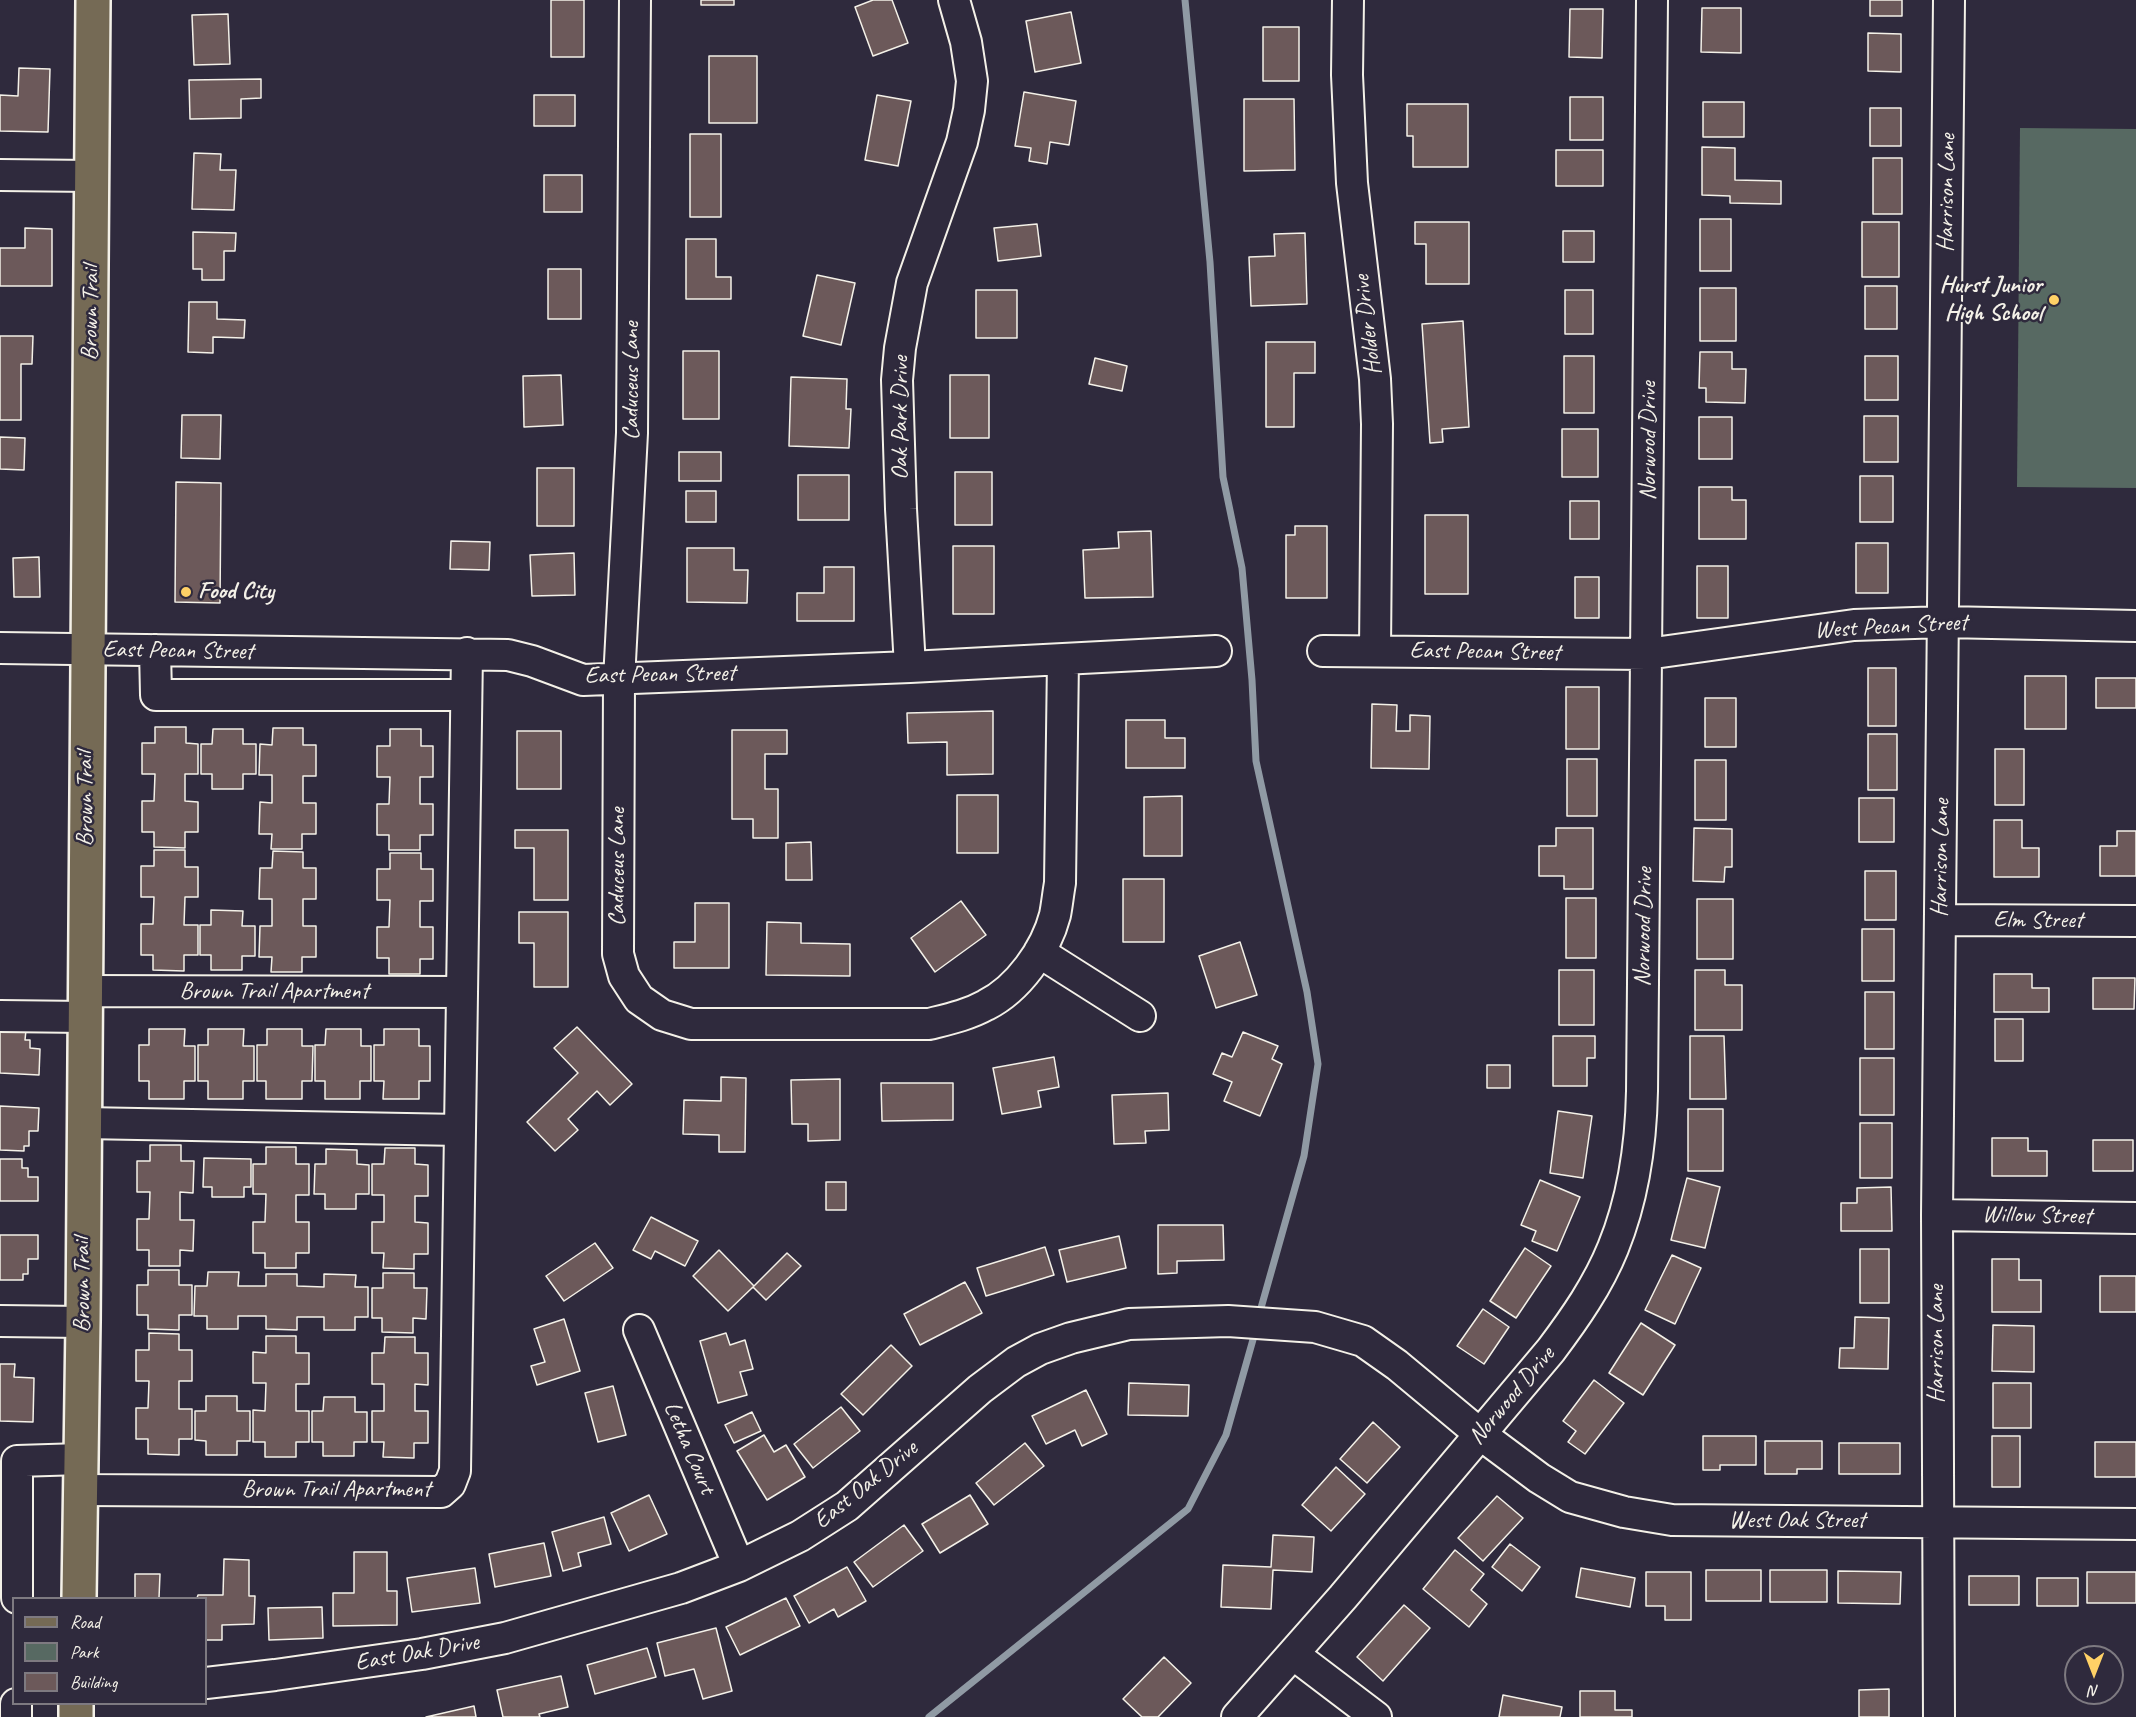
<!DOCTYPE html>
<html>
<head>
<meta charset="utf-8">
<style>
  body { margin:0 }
  #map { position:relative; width:2136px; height:1717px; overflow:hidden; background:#2f2a3d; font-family:Caveat,sans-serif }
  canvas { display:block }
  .legend { position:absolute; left:12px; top:1597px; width:195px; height:108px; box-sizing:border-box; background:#2f2a3d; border:2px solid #7e7a81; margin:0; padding:8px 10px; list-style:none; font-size:18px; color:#f4f1e8 }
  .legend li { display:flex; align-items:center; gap:12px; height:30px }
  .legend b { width:30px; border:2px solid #7e7a81 }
  .north { position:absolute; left:2064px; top:1645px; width:60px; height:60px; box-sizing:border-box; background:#2f2a3d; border:2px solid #7e7a81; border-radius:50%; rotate:180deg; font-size:16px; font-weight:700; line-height:24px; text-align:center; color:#f4f1e8 }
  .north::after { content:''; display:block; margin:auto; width:21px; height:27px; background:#ffd166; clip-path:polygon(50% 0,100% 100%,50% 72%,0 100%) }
</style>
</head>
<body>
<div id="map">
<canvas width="2136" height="1717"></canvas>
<ul class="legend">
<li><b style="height:8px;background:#756a55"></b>Road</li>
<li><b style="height:16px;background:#576962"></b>Park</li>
<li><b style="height:16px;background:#6c595a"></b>Building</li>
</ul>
<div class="north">N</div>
</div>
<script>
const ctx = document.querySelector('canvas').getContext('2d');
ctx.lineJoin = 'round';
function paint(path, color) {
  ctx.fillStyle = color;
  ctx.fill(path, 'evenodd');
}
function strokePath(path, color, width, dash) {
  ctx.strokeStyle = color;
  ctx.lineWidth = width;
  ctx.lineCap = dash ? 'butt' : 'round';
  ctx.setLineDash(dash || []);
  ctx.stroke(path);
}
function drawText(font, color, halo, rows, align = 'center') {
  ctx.font = font + ' Caveat,sans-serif';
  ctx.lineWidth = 5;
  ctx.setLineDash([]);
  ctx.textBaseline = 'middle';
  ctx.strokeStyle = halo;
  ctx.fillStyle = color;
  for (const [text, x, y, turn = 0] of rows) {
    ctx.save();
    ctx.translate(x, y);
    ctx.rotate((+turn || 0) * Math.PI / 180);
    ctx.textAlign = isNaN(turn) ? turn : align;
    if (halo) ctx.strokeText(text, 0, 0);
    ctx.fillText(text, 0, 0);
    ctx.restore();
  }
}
paint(new Path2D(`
  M2020,128L2136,129V488L2017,487Z`), '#576962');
strokePath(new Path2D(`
  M1185,0L1210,262L1223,477L1242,568L1252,680L1256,761L1307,992L1318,1064L1304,1156L1259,1315
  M929,1717L1188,1509L1226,1435L1256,1329`), '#909aa4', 7);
const building = new Path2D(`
  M551,0H584V57H551Z
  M701,0H734V5H701Z
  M873,0H892L908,43L873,56L855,7Z
  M1870,0H1902V16H1870Z
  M1702,8H1741V53L1701,52Z
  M1570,9H1603L1602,58L1569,57Z
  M1071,12L1081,63L1035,72L1026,21Z
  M228,14L230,64L194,65L192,15Z
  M1263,27H1299V81H1263Z
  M1868,33L1901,34V72L1868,71Z
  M709,56H757V123H709Z
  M19,68L50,69L48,132L0,131V95L18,96Z
  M261,79V98L241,99V118L190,119L189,80Z
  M1024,92L1076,101L1069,145L1050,142L1047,164L1029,161L1031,148L1015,146Z
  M534,95H575V126H534Z
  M877,95L911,101L898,166L865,160Z
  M1570,97H1603V140H1570Z
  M1244,99H1294L1295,170L1244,171Z
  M1703,102H1744V137H1703Z
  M1407,104H1468V167H1413V136H1407Z
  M1870,108H1901V146H1870Z
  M690,134H721V217H690Z
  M1702,147L1735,148V180L1781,181V204L1730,203V196L1702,195Z
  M1556,150H1603V186H1556Z
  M194,153L221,154L220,170H236L234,210L192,209Z
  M1873,158H1902V214H1873Z
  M544,175H582V212H544Z
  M1700,219H1731V271H1700Z
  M1415,222H1469V284H1426V244H1415Z
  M1862,222H1899V277H1862Z
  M1037,224L1041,256L998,261L994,228Z
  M25,228L52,229V286H0V248H25Z
  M1563,231H1594V262H1563Z
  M193,232L236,233L235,251H224V280H202V269H193Z
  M1305,233L1307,304L1251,306L1249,257L1275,256L1274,234Z
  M686,239H716V277H731V299H686Z
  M548,269H581V319H548Z
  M817,275L855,283L841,345L803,336Z
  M1865,286H1897V329H1865Z
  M1700,288H1736V341H1700Z
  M976,290H1017V338H976Z
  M1565,290H1593V334H1565Z
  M189,302H217V319L245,320L244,338L213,337V353L188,352Z
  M1463,321L1469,427L1442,429L1443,442L1430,443L1422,324Z
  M0,336H33L32,364H21V420H0Z
  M1266,342H1315V373H1294V427H1266Z
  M683,351H719V419H683Z
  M1700,352H1732V369H1746L1745,403L1706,402V388H1699Z
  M1564,356H1594V413H1564Z
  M1865,356H1898V400H1865Z
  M1095,358L1127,366L1122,391L1089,384Z
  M561,375L563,425L524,427L523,376Z
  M950,375H989V438H950Z
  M791,377L847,379L846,409H851L849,448L789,446Z
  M182,415H221L220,459L181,458Z
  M1864,416H1898V462H1864Z
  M1699,417H1732V459H1699Z
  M1562,429H1598V477H1562Z
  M0,437L25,438L24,470L0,469Z
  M679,452H721V481H679Z
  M537,468H574V526H537Z
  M955,472H992V525H955Z
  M798,475H849V520H798Z
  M1860,476H1893V522H1860Z
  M176,482L221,483L220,603L175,602Z
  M1699,487H1732V500H1746V539H1699Z
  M686,491H716V522H686Z
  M1570,501H1599V539H1570Z
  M1425,515H1468V594H1425Z
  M1295,526H1327V598H1286V535H1295Z
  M1151,531L1153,597L1085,598L1083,550L1119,548L1118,532Z
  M451,541L490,542L489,570L450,569Z
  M1856,543H1888V593H1856Z
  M953,546H994V614H953Z
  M687,548H734V570H748L747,603L687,602Z
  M574,553L575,595L532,596L530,555Z
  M39,557L40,597H14L13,558Z
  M1697,566H1728V618H1697Z
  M824,567H854V621H797V593H824Z
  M1575,577H1599V618H1575Z
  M1868,668H1896V726H1868Z
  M2025,676H2066V729H2025Z
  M2096,678H2136V708H2096Z
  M1566,687H1599V749H1566Z
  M1705,698H1736V747H1705Z
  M1372,704L1397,705L1396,731H1410V715L1430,716L1429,769L1371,768Z
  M993,711V774L947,775V742L908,743L907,713Z
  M1126,720H1165V738H1185V768H1126Z
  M155,727H186V743L198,744V774H185V801L198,802V832H185V848L154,847V832H142V801H154L155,774H142V743H155Z
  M273,728H303V745H316V776H303V803H316V834H302V849H271L272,834H259L260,802L272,803V775H259L260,744L272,745Z
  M213,729H243V744H256V774H243V789H212V774H201V744H212Z
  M390,729H421V746H433V777H420V804H433V835H420V850H389V835H377V804H389L390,777H377V746H390Z
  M732,730H787V754H765V789H778V838H753V819H732Z
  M517,731H561V789H517Z
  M1868,734H1897V790H1868Z
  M1995,749H2024V805H1995Z
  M1567,759H1597V816H1567Z
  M1695,760H1726V820H1695Z
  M957,795H998V853H957Z
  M1182,796V856H1144V797Z
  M1859,798H1894V842H1859Z
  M1994,820H2022V848H2039V877H1994Z
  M1556,828H1593V889H1564V876H1539V846H1556Z
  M1694,828L1732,829V867H1725L1724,882L1693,881Z
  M515,830H568V900H534V848H515Z
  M2117,831H2136V876H2100V846H2117Z
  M811,842L812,880H786V843Z
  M154,850H185V867H198V897H185L184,925H198V955H184V971L153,970V955H141V924H153L154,897H141V866H154Z
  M273,851L303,852V868H316V899H303V926H316V957H302V972H271L272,957H259L260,926H272V899H259L260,868H272Z
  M390,853H421V869H433V901H420V927H433V959H420V974H389V958H377V927H389L390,900H377V869H390Z
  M1865,871H1896V920H1865Z
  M1123,879H1164V942H1123Z
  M1566,898H1596V958H1566Z
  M1697,899H1733V959H1697Z
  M961,901L986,935L935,972L911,938Z
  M695,903H729V968H674V942H695Z
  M211,910L243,911L242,926H255V956H242V970H211V955H200V925H211Z
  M519,912H568V987H534V943H519Z
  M767,922L801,923V943L850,944V976L766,975Z
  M1862,929H1894V981H1862Z
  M1240,942L1257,995L1216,1008L1199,956Z
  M1559,970H1594V1025H1559Z
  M1695,970H1725V985H1742V1030H1695Z
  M1994,974H2032V988H2049V1012H1994Z
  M2093,978H2135L2134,1009H2093Z
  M1865,992H1894V1049H1865Z
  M1995,1019H2023V1061H1995Z
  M577,1027L632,1084L610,1105L597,1091L568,1119L578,1130L555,1151L527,1122L578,1073L554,1048Z
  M0,1029L26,1030L25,1040H30V1048L40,1049L39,1075L0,1073Z
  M149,1029H185L184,1046H195V1081H184V1099H149V1081H139V1045H149Z
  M208,1029H244L243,1046H254V1081H243V1099H208V1081H198V1045H208Z
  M267,1029H302V1046H313L312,1081H302V1099H266V1081H257V1045H267Z
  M326,1029H361V1046H371V1081H360V1099H325V1081H315V1045H325Z
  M384,1029H419V1046H430V1081H419V1099H383L384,1081H374V1045H384Z
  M1243,1032L1278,1046L1272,1059L1282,1064L1260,1116L1224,1101L1232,1082L1213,1074L1222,1053L1232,1057Z
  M1553,1036H1595V1058H1587V1086H1553Z
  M1690,1036H1724L1726,1099H1690Z
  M1054,1057L1059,1087L1038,1091L1041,1107L1002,1114L993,1068Z
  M1860,1058H1894V1115H1860Z
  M1487,1065H1510V1088H1487Z
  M721,1077L746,1078L745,1152H719V1135L683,1134L684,1100L721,1101Z
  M840,1079V1140L808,1141V1124H792L791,1080Z
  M881,1083H953V1120L882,1121Z
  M1168,1093L1169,1130L1145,1131L1146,1143L1114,1144L1112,1095Z
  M0,1106L39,1108L38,1131H29V1146H24V1151L0,1150Z
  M1688,1109H1723V1171H1688Z
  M1558,1111L1592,1116L1583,1178L1550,1173Z
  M1860,1123H1892V1178H1860Z
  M1992,1138H2028V1151H2047V1176H1992Z
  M2093,1140H2133V1171H2093Z
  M150,1145H181V1161H194L193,1193L180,1192V1220H194L193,1251L180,1250V1266H149V1250H137V1219H149L150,1192H137V1161H150Z
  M266,1147H296V1164H309V1195H296V1222H309V1253H296V1268H265V1253H253V1222H265L266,1194H253V1164H266Z
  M385,1148H415V1164L428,1165V1196H415V1222L428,1223V1254H414V1269L383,1268L384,1253H372V1222H384V1195H372V1164H384Z
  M326,1149L357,1150V1164L369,1165V1194H356V1209H325V1194H314L315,1164H326Z
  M204,1158L251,1159V1187H244V1197H212V1187H203Z
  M0,1159H22V1168H28V1177H38V1201H0Z
  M1687,1178L1720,1187L1705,1248L1671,1240Z
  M1540,1180L1580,1197L1557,1251L1532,1241L1536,1231L1521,1225Z
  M826,1182H846V1210H826Z
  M1891,1187L1892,1231H1841V1203H1857V1188Z
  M651,1217L698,1241L685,1266L655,1251L651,1259L633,1250Z
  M1158,1225H1223L1224,1260L1177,1261V1273L1158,1274Z
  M0,1235H38V1259H28V1274H23V1280H0Z
  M1119,1236L1126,1268L1067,1282L1059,1250Z
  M595,1243L613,1268L564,1301L546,1276Z
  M1045,1247L1054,1275L986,1296L977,1268Z
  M1525,1248L1551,1266L1516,1318L1490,1301Z
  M1860,1249H1889V1303H1860Z
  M719,1250L754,1286L787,1253L801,1266L766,1300L753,1287L728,1311L693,1276Z
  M1672,1255L1701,1268L1675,1324L1645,1310Z
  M1992,1259H2019V1280H2041V1312H1992Z
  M148,1270H179V1285H192V1315H179V1330L148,1329V1315H137V1285H148Z
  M208,1272H239L238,1286H266V1274H297V1286L324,1287V1274L356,1275L355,1287H368V1317H355V1330H324V1317H297V1330L266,1329V1316H238V1329H207V1316H194L195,1286H207Z
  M383,1273H414V1288H427L426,1319L413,1318V1333L382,1332V1318H372V1288H383Z
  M2100,1276H2136V1312H2100Z
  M965,1282L982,1313L920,1345L904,1314Z
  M1483,1309L1509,1327L1484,1364L1457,1346Z
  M1855,1317L1889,1318L1888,1369L1839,1368L1840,1348H1854Z
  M564,1319L580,1371L537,1385L531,1366L545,1362L534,1329Z
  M1641,1323L1675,1345L1643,1395L1609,1373Z
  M1993,1325L2034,1326V1372L1992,1371Z
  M149,1333L179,1334V1350H192V1381H179V1409H192V1439H179V1455L148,1454V1439H136V1408H148L149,1381H136V1350H149Z
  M726,1333L730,1345L745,1340L753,1369L740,1372L747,1395L718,1403L700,1341Z
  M266,1336H296V1353H309V1384H296V1411H309V1442H296V1457H265V1442H253V1410L265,1411L266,1383H253V1352L266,1353Z
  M385,1337H415V1353H428V1385L415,1384V1411H428V1443H414V1458L383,1457L384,1442H372V1411H384V1384H372V1353H384Z
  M891,1345L912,1366L863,1415L841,1394Z
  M0,1364H15L14,1377L34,1378L33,1422L0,1421Z
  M1594,1380L1624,1403L1585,1454L1568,1442L1576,1431L1563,1421Z
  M1129,1383L1189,1385L1188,1416L1128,1415Z
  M1993,1383H2031V1428H1993Z
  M613,1386L626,1435L598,1442L585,1393Z
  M1086,1390L1107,1434L1082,1446L1075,1430L1046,1444L1032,1416Z
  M206,1396H237V1411H250V1441H237V1455H206V1441L195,1440V1411H206Z
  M324,1397H355V1412H367V1442H354V1456H323V1442H312V1411H323Z
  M841,1407L860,1431L813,1468L794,1444Z
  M752,1412L761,1431L734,1443L725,1425Z
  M1373,1422L1400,1447L1367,1483L1340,1459Z
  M764,1435L774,1452L786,1445L805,1477L767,1500L737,1451Z
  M1703,1436H1756V1465H1720V1470H1703Z
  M1992,1436H2020V1487H1992Z
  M1765,1441H1822V1469H1797V1474H1765Z
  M2095,1442H2136V1477H2095Z
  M1025,1443L1044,1466L994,1505L976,1483Z
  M1839,1443H1900V1474H1839Z
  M1336,1467L1365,1494L1331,1531L1302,1505Z
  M649,1495L667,1534L629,1551L611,1513Z
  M970,1495L988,1524L940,1553L922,1524Z
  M1497,1496L1523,1518L1483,1561L1458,1538Z
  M604,1517L611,1544L578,1553L581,1566L563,1571L552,1532Z
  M904,1525L923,1551L873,1587L854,1562Z
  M1273,1535L1314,1537L1312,1572L1273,1570L1271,1609L1221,1607L1223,1565L1271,1567Z
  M544,1543L551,1576L495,1587L489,1554Z
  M1510,1544L1540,1567L1522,1591L1492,1567Z
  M1455,1550L1484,1574L1471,1590L1487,1604L1469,1627L1423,1589Z
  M354,1552H387V1591H397V1625L333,1626V1593H354Z
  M224,1559L249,1560V1596H255L254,1624L222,1625V1640H206V1598H197L198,1595H223Z
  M847,1567L866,1601L838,1617L834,1609L809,1623L794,1596Z
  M475,1568L480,1603L412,1612L407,1578Z
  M1581,1568L1635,1578L1630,1607L1576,1597Z
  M1706,1570H1761V1601H1706Z
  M1770,1570H1827V1602H1770Z
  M1838,1571L1901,1572L1900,1604L1838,1603Z
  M1646,1572H1691V1620H1665V1606H1646Z
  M2087,1572H2136V1603H2087Z
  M135,1574H160L159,1598H135Z
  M1969,1576H2019V1605H1969Z
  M2037,1578H2078V1606H2037Z
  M786,1598L800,1626L740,1655L726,1627Z
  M1404,1605L1430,1628L1383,1681L1357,1657Z
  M322,1607L323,1638L269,1640L268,1608Z
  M716,1628L732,1691L703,1699L694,1669L665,1676L657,1643Z
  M647,1648L656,1677L595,1694L587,1665Z
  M1164,1657L1191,1683L1158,1717H1142L1123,1699Z
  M561,1676L568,1707L539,1714L540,1717H503L497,1690Z
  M1889,1689V1717H1859V1690Z
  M1580,1691H1615V1710H1632V1717H1580Z
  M1503,1695L1562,1707L1560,1717H1499Z
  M474,1706L476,1717H426Z`);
paint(building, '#6c595a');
strokePath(building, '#f4f1e8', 1.5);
const minor = new Path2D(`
  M635,0L632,433L619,680L618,954L624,976L639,999L662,1015L691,1024H929C949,1019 968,1015 986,1005C1018,989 1046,950 1055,915C1057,905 1058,894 1060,883L1063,659
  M1348,0L1347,75L1352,183L1375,379L1377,424L1375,650
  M0,175L92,176
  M0,648L508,655L532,661L583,680L910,667L1216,651
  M155,650L156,695H466
  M1323,651L1647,654L1854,625L1944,622L2136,626
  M910,667L901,509L897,380L900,348L912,283L962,142L969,110L972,81L966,42L954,0
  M1940,920L2136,921
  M1039,952L1140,1016
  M86,991L462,992
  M0,1016L85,1017
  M84,1123L460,1130
  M1937,1215L2136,1218
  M0,1321L83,1322
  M639,1330L739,1566
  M81,1490L441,1492L450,1484L455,1471L467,653
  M17,1598V1461L81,1459
  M1293,1654L1376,1717
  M206,1683L275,1675L422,1654L505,1638L681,1588L739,1566L800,1536L847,1506L980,1389L1016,1362L1040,1349L1071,1338L1129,1324L1228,1321L1315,1327L1363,1341L1397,1365L1480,1434L1539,1478L1570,1497L1624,1512L1672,1520L2136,1524
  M16,1717V1704
  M1237,1717L1343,1597L1551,1350C1575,1318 1598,1285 1613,1248C1633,1199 1641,1145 1642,1091L1652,0
  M1939,1717L1937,1215L1949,0`);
const major = new Path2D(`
  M79,1598L83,1322L93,0
  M76,1717V1704`);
strokePath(minor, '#f4f1e8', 34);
strokePath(major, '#f4f1e8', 38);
strokePath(minor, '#2f2a3d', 30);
strokePath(major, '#756a55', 33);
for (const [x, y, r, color] of [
  [2054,300,6,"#ffd166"],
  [186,592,6,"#ffd166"]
]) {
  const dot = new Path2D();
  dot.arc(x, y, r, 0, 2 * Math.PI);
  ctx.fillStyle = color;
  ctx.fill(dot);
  strokePath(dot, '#2f2a3d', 2);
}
drawText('24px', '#f4f1e8', '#2f2a3d', [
  ["Harrison Lane",1947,193,-89],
  ["Brown Trail",91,313,-89],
  ["Holder Drive",1368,325,-97],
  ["Caduceus Lane",632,381,-90],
  ["Oak Park Drive",901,418,-90],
  ["Norwood Drive",1649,441,-90],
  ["West Pecan Street",1891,627,-3],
  ["East Pecan Street",178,651,1],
  ["East Pecan Street",1485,652,1],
  ["East Pecan Street",660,675,-1],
  ["Brown Trail",86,799,-90],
  ["Harrison Lane",1941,858,-89],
  ["Caduceus Lane",618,867,-90],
  ["Elm Street",2038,921],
  ["Norwood Drive",1644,927,-89],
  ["Brown Trail Apartment",274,992],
  ["Willow Street",2037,1216,1],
  ["Brown Trail",83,1285,-90],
  ["Harrison Lane",1937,1344,-90],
  ["Norwood Drive",1512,1396,-50],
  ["Letha Court",689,1448,67],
  ["East Oak Drive",866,1485,-39],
  ["Brown Trail Apartment",336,1490],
  ["West Oak Street",1797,1521],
  ["East Oak Drive",417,1653,-10]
]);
drawText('bold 24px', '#f4f1e8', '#2f2a3d', [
  ["Hurst Junior",2042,286],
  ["High School",2042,314],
  ["Food City",198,592,"left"]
], 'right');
</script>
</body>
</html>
